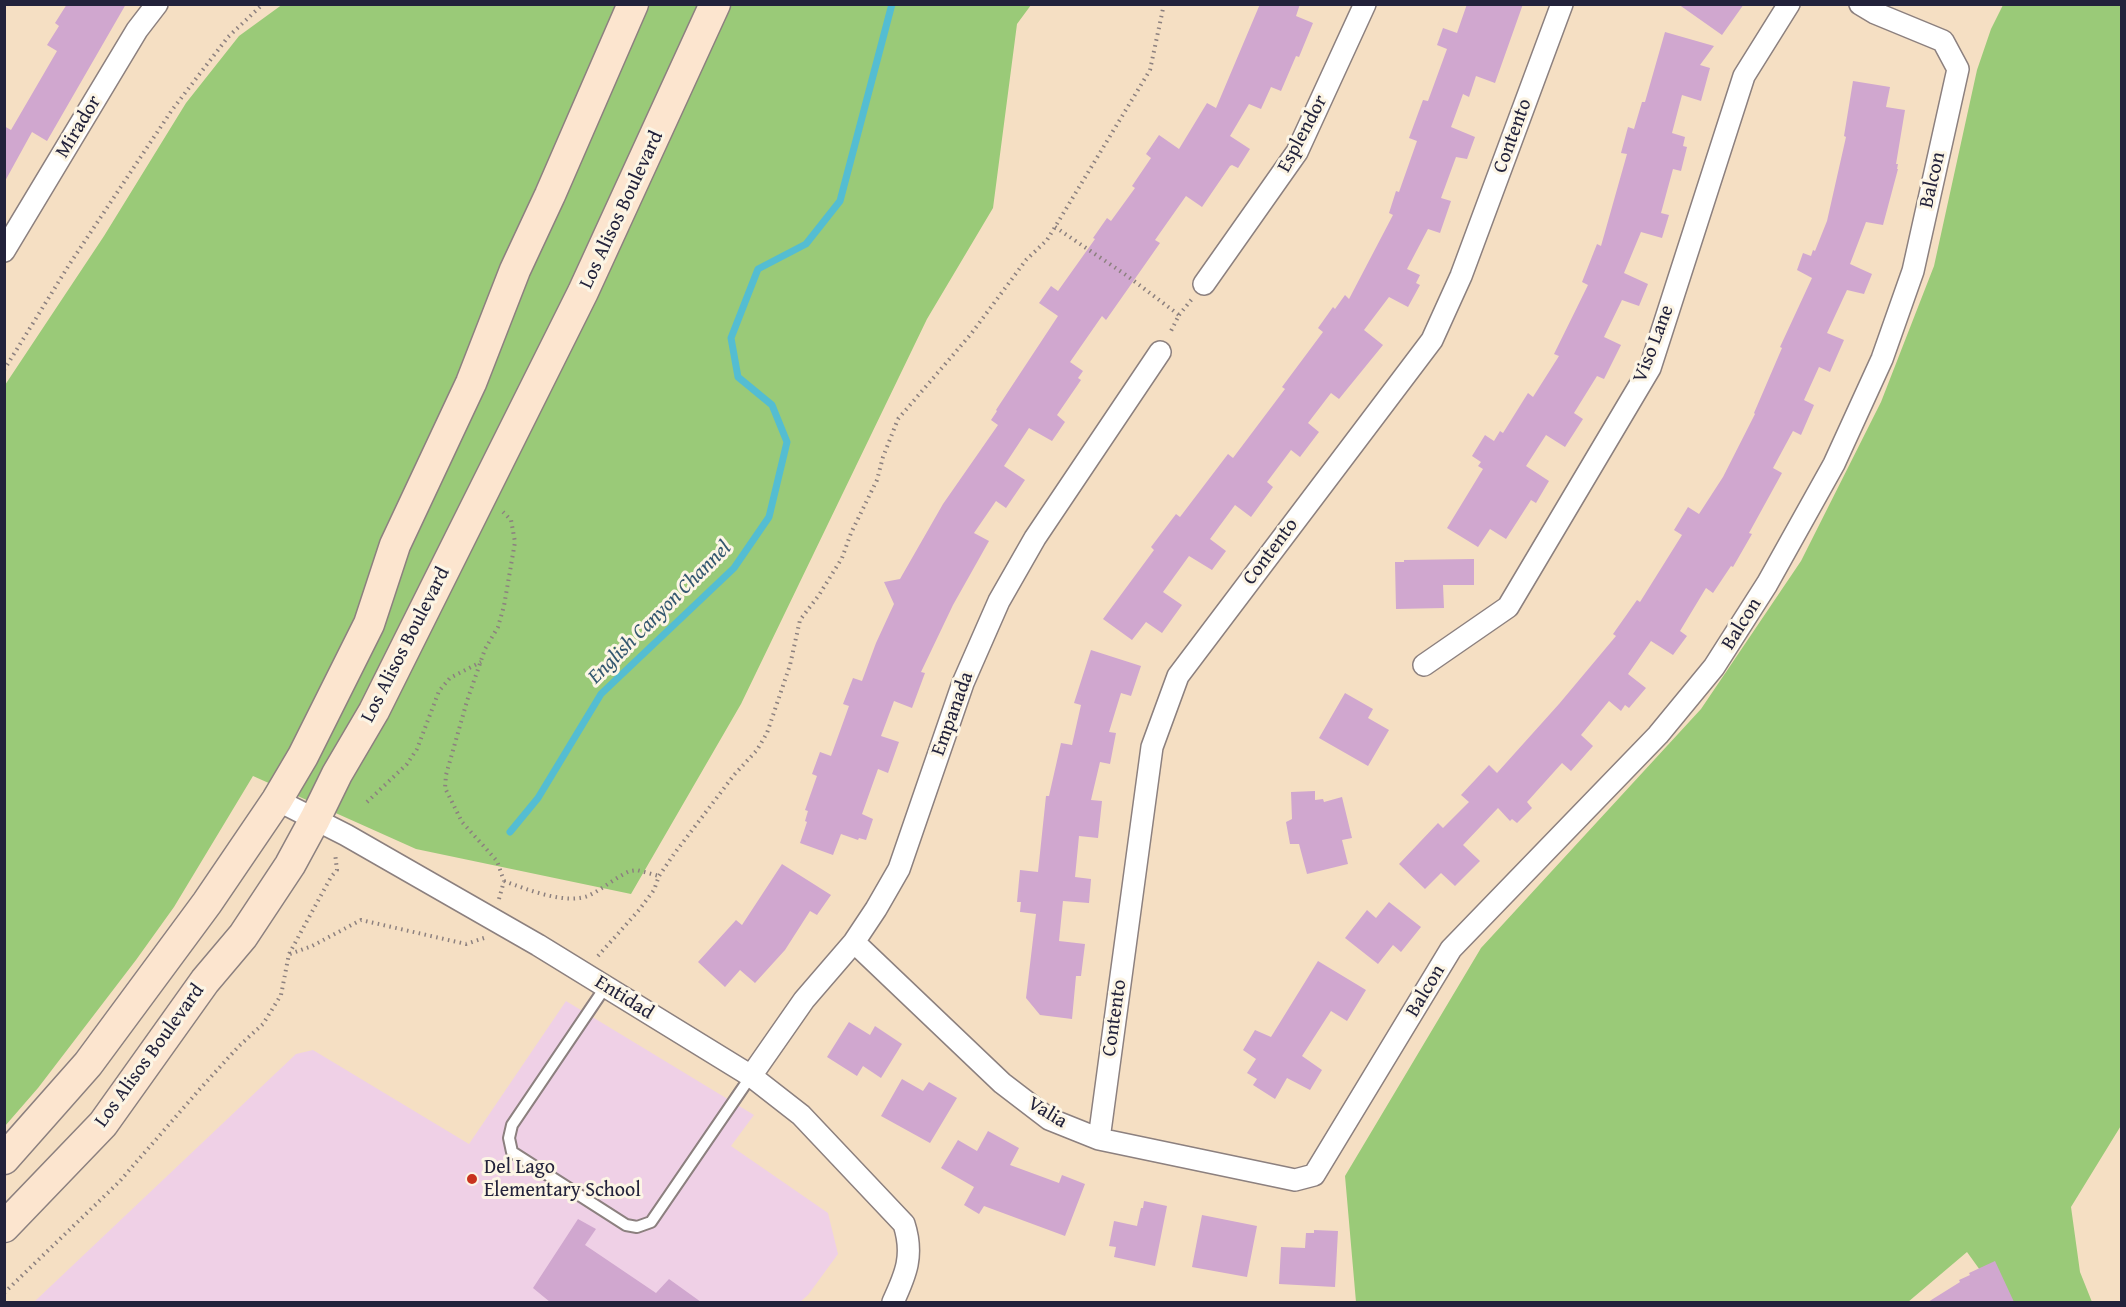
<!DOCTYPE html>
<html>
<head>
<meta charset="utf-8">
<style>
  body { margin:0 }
  #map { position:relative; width:2126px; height:1307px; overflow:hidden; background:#f5dfc3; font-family:"Gentium Book Plus",serif }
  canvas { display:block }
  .frame { position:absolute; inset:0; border:6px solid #22223b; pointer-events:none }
</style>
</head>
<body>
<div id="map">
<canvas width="2126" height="1307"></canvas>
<div class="frame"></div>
</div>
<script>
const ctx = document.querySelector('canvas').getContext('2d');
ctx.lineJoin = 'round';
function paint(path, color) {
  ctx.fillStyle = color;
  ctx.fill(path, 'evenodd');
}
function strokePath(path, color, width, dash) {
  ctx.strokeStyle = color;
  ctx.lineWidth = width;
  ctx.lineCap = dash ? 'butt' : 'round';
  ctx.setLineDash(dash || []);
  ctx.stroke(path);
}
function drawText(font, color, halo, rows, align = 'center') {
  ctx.font = font + ' "Gentium Book Plus",serif';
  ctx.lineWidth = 6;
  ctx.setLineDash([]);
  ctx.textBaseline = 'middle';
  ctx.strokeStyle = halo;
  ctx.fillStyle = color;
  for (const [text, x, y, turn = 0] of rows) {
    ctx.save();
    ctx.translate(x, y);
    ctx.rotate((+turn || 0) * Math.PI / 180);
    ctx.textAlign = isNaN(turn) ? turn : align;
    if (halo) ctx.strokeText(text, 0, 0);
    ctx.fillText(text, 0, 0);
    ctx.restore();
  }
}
paint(new Path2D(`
  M566,1001L754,1115L731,1146L828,1213L838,1254L808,1295L800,1302H34L296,1054L313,1050L469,1144Z`), '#efd0e6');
paint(new Path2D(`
  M283,4L1031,5L1017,24L993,208L927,319L741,704L631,894L416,849L253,776L174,907L136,960L38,1088L5,1126V385L104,236L186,103L239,36Z
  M2003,5H2121L2122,1124L2071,1207L2080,1272L2092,1302H2003L1967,1252L1908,1302H1356L1345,1176L1481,948L1701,709L1801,561L1881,402L1934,266L1977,70L1991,29Z`), '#9aca78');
strokePath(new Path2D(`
  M510,832L538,798L601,694L734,568L769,517L787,442L772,405L738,377L731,338L758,269L806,244L840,201L892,4`), '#54bdd2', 7);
paint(new Path2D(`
  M67,4H126L47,141L32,132L4,183V126L11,130L57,51L47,45L59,26L55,23Z
  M1260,4H1300L1296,16L1313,23L1299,57L1296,56L1281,91L1271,87L1261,109L1249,104L1230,136L1250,149L1238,168L1232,165L1230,166L1202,207L1186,196L1155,240L1160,243L1125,293L1106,320L1102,316L1070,362L1083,371L1078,378L1081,380L1057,415L1065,422L1052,441L1029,428L1004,466L1025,480L1006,508L996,501L974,533L989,541L953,605L921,672L925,673L912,708L894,701L881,736L899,742L888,773L878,769L862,814L873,819L866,840L859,838L858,840L841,834L833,855L800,843L807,822L805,821L808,811L805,810L817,776L812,774L820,752L831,756L849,706L843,704L853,678L862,681L876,643L894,604L884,582L900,579L943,504L998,425L991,420L997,411L996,410L1058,316L1039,303L1051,286L1058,291L1095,239L1093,238L1107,218L1111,221L1135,188L1132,186L1151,158L1146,154L1159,135L1179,149L1207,103L1216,108Z
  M1467,4H1523L1495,83L1476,76L1469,97L1463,94L1451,127L1475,137L1467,159L1456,157L1441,198L1451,201L1440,233L1428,229L1407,269L1420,275L1416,283L1420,285L1408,307L1389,297L1364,330L1383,345L1339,399L1331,393L1308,423L1319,432L1300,457L1291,450L1267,482L1273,487L1251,517L1235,505L1210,539L1226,551L1212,570L1189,556L1163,592L1182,605L1162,633L1146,622L1132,640L1103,619L1154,550L1151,547L1176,514L1180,517L1228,454L1233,458L1285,389L1282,387L1323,332L1318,328L1333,307L1335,309L1345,295L1349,299L1393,215L1389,213L1396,191L1399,192L1417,141L1409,138L1423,100L1428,101L1447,49L1437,45L1443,28L1457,33Z
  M1678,4H1744L1722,35Z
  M1665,32L1714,46L1700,65L1710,68L1701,101L1682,95L1672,133L1685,137L1683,146L1687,147L1681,171L1673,169L1661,213L1669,215L1662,238L1641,232L1624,273L1648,284L1639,306L1622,300L1604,337L1621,345L1604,379L1597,376L1574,413L1583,419L1565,447L1546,435L1526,466L1549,481L1536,503L1531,500L1506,539L1490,529L1478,547L1447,528L1483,469L1478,466L1481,462L1472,456L1485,435L1494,441L1500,431L1503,433L1528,393L1533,397L1559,356L1554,354L1588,285L1582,282L1597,244L1601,246L1627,154L1621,153L1628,127L1634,129L1642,102H1645Z
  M1853,81L1890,87L1886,107L1905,110L1896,164H1898L1897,169H1898L1883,225L1866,222L1850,264L1872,274L1864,294L1847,290L1827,333L1844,340L1830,372L1819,367L1804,400L1814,405L1801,435L1793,431L1773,468L1782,473L1749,533L1752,534L1733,567L1731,566L1713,593L1706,588L1680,631L1687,636L1673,655L1651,641L1628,674L1646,688L1629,708L1625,705L1621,711L1609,701L1581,735L1593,746L1571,771L1562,763L1527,802L1532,808L1517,823L1512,819L1510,821L1498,808L1463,845L1480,861L1455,886L1441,873L1425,889L1399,864L1438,823L1443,828L1469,802L1461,795L1489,765L1497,773L1559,704L1616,636L1613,634L1637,600L1640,602L1682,535L1674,530L1688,507L1699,514L1723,477L1755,414L1754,413L1782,348L1780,347L1812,278L1797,270L1803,253L1811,256L1813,250L1815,251L1827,221L1846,137L1844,136Z
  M1474,559V585H1443L1444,608L1396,609L1395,562H1404V560Z
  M1091,650L1141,666L1131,696L1121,693L1109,732L1116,733L1110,764L1100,762L1091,800L1102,801L1098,838L1079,836L1075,877L1091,879L1089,903L1063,901L1059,941L1085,944L1081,976H1076L1072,1019L1040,1015L1026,998L1036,914L1020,912L1021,902H1017L1020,870L1038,872L1046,796H1049L1061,743L1072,745L1081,705L1074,703Z
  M1345,693L1373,709L1368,718L1389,730L1368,766L1319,738Z
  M1315,791V800L1323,799L1324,802L1342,797L1352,838L1342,840L1348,864L1307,874L1299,844H1290L1286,822L1292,819L1291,792Z
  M782,864L831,895L817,915L810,911L785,950L755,983L740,970L725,987L698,962L736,920L742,925Z
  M1389,902L1421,927L1401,952L1393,945L1378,964L1345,938L1367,910L1376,918Z
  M1318,961L1366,990L1347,1021L1331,1011L1302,1056L1322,1070L1310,1090L1287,1078L1275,1099L1253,1085L1257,1079L1247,1073L1256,1059L1243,1050L1255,1030L1271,1037Z
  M849,1022L870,1035L875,1026L902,1044L881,1078L863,1066L857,1076L827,1057Z
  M902,1079L923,1091L929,1082L957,1098L930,1143L881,1116Z
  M988,1131L1019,1148L1010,1165L1059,1183L1062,1175L1085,1184L1065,1236L984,1206L979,1214L964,1205L974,1187L941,1168L958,1140L977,1151Z
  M1144,1201L1167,1206L1155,1266L1114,1257L1116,1247L1109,1246L1114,1221L1137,1226L1141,1208H1143Z
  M1202,1215L1257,1226L1247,1277L1192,1267Z
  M578,1219L596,1229L585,1245L656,1293L669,1279L701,1302H550L533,1288Z
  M1314,1230L1338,1231L1335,1287L1279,1284L1281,1247L1305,1248L1306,1233H1314Z
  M1995,1261L2014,1302H1928L1960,1282L1959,1280L1970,1275L1969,1273Z`), '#d0a7cf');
const service = new Path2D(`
  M606,986L512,1125L509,1138L512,1152L626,1225L637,1227L651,1222L751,1076`);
const minor = new Path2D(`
  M4,251L137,30L157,4
  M1204,284L1297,152L1365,4
  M1424,665L1508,607L1650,368L1744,76L1789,4
  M277,800L346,835L538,945L751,1076L801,1115L904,1224C914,1255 906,1274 893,1302
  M854,942L1002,1083L1049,1119L1099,1139L1295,1180L1314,1175L1451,949L1658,735L1714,667L1767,584L1834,464L1882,359L1913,271L1958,69L1943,41L1875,13L1860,4
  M751,1076L804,1000L854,942L876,909L899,869L963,683L999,601L1035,538L1160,352
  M1099,1139L1152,747L1178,676L1432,340L1461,276L1562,4`);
const secondary = new Path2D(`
  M4,1159L88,1064L207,903L277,800L303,756L369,624L395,545L471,383L515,270L550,195L633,4
  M4,1227L103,1124L205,981L243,936L290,865L315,819L337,774L374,711L583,292L715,4`);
strokePath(service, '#8c807f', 14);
strokePath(minor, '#8c807f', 24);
strokePath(secondary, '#8c807f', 33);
strokePath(new Path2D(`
  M1055,227L1126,275L1179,315L1170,333
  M1179,315L1192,299
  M4,370L69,265L172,110L228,37L263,4
  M367,802L407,764L417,749L439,691L450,678L481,662
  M504,881C526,889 567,906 590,895C604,888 616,877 630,871L637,870L659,876
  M499,899L504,881L497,861L462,822L445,788L446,775L467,701L485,649L498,627L504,606L515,542L511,520L503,512
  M290,954L312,946L361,920L466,944L484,938
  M598,956L639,910L654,890L659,876L674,854L734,775L757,750L767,733L790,665L800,620L819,595L842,558L851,533L877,480L883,457L898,419L971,334L1026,260L1047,240L1055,227L1150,70L1164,4
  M4,1293L119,1182L199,1090L239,1046L263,1024L281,995L289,954L331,877L337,870L335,853`), '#8c807f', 4, [1.5, 4.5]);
strokePath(service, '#fff', 10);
strokePath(minor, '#fff', 21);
strokePath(secondary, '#fce5cf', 30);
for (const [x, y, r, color] of [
  [472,1179,6,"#c8321e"]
]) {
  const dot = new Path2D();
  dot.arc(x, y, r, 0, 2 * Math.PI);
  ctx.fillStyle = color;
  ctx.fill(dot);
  strokePath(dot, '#fcf5e5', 2);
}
drawText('20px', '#22223b', '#fcf5e5', [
  ["Mirador",79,127,-59],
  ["Esplendor",1303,134,-62],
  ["Contento",1513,136,-70],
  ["Balcon",1933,180,-77],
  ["Los Alisos Boulevard",622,210,-65],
  ["Viso Lane",1654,344,-69],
  ["Contento",1271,552,-53],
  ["Balcon",1742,624,-58],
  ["Los Alisos Boulevard",406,645,-63],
  ["Empanada",953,714,-70],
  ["Balcon",1426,991,-59],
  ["Entidad",624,998,32],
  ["Contento",1115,1018,-82],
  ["Los Alisos Boulevard",150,1056,-54],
  ["Valia",1047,1113,31]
]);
drawText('20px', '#22223b', '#fcf5e5', [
  ["Del Lago",484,1168],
  ["Elementary School",484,1191]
], 'left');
drawText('italic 21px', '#345870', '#fcf5e5', [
  ["English Canyon Channel",660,613,-45]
]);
</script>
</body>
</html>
